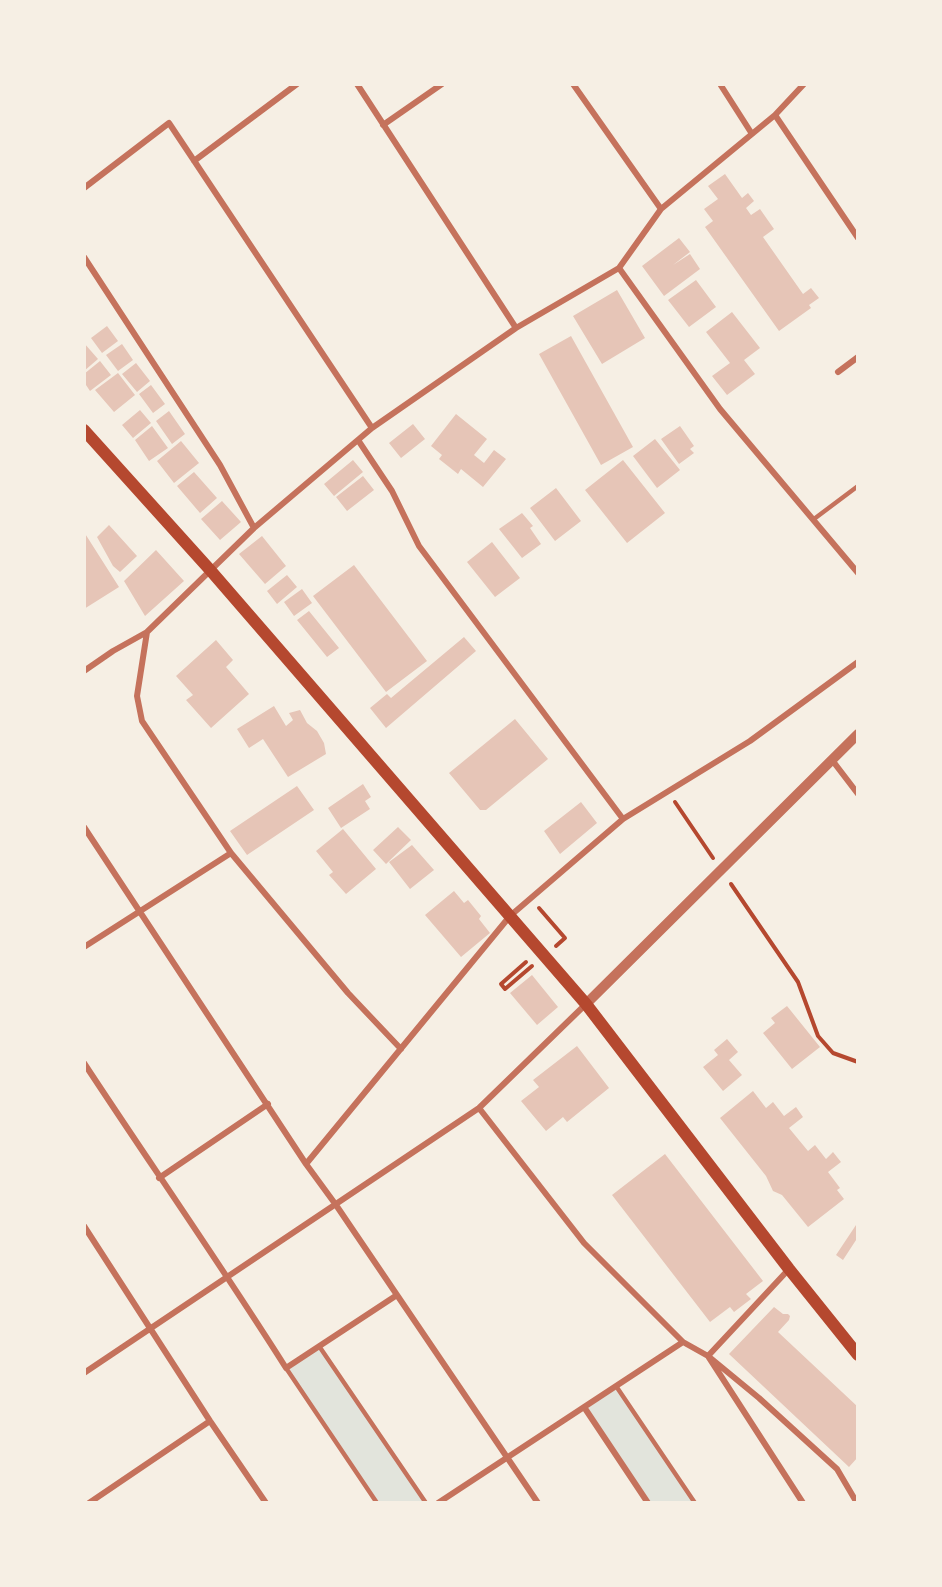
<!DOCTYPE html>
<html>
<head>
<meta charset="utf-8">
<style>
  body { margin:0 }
  #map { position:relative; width:942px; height:1587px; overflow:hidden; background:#f6efe4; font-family:"Asap Condensed",sans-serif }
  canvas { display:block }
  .frame { position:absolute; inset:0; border:86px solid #f6efe4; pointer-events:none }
</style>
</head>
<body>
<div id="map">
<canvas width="942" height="1587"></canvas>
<div class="frame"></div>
</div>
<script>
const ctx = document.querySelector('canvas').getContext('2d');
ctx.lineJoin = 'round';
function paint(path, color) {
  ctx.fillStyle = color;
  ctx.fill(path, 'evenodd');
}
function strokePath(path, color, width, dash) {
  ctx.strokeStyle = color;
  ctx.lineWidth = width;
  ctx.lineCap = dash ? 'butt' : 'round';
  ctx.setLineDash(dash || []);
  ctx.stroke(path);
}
paint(new Path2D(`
  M319,1346L426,1503H377L286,1368Z
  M616,1386L695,1503H648L584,1407Z`), '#e2e4dc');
paint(new Path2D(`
  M725,174L742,198L748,193L754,201L746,208L751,215L760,209L774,229L763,237L803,294L811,288L819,298L809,305L811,308L779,331L705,227L713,221L704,209L718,199L708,186Z
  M679,238L690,252L673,265L690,254L700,269L664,296L642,266Z
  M696,280L716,307L689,327L668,300Z
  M617,290L645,338L602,364L573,316Z
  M732,312L760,348L744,360L755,374L727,395L712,376L730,363L706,332Z
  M107,326L118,341L102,353L91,338Z
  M571,336L633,447L601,465L539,354Z
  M84,343L98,359L84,371Z
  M122,344L133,360L118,371L106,355Z
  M100,361L111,375L90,391L84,382V374Z
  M136,363L150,381L137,392L122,374Z
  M118,373L135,395L114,412L95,390Z
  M151,385L165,404L153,413L139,394Z
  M140,410L151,423L133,438L122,425Z
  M169,411L185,434L172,444L156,421Z
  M456,414L487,439L474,455L484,463L494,450L506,459L483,487L461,469L458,474L439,459L442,455L431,446Z
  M413,424L425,439L401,458L389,443Z
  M152,426L168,448L149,461L135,440Z
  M680,426L694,446L690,449L694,453L679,464L661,439Z
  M655,439L680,470L657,488L633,456Z
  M181,441L199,463L174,483L157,461Z
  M353,460L363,472L334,496L324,484Z
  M623,460L665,513L627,543L585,490Z
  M194,472L217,498L200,513L177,486Z
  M363,476L374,490L347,511L336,497Z
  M556,488L581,521L555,541L530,508Z
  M222,501L241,522L220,540L201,519Z
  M522,513L533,526L530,528L541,544L522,558L499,529Z
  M109,525L137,556L120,572L113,566L97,537Z
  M84,532L119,587L84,609Z
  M262,536L286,566L265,584L239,554Z
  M492,542L520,578L495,597L467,562Z
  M156,550L184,581L145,616L124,581Z
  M354,565L427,661L386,692L313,596Z
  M287,575L297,587L277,604L267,591Z
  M302,589L312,603L294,616L284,602Z
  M309,611L339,648L327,657L297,620Z
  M464,637L476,651L386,728L370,708L387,694L391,698Z
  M216,640L233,660L226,667L249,694L211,728L186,700L193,695L176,676Z
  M274,706L286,726L293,720L289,713L300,710L307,723L317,731L324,743L326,754L288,777L263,739L249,748L237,729Z
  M515,719L548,759L486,810H480L449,773Z
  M363,784L371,797L365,801L370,809L341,828L328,808Z
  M297,786L314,810L247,855L230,831Z
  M581,802L597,823L560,854L544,831Z
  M398,827L411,840L386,864L373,850Z
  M343,829L376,869L346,894L329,875L333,872L316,851Z
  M412,845L434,870L410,889L389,862Z
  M454,891L464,903L468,900L481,916L479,919L490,933L461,957L425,915Z
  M532,975L558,1007L537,1025L510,993Z
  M787,1006L820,1047L792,1069L763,1033L775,1023L771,1018Z
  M727,1039L738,1052L729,1060L742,1075L723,1091L703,1067L718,1055L714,1050Z
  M577,1046L609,1088L567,1122L563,1117L546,1131L521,1101L539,1087L533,1080Z
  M753,1091L766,1108L773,1102L784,1116L796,1107L803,1117L789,1128L808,1151L815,1145L826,1159L833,1152L841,1162L828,1172L840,1188L837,1190L844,1199L808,1227L782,1195L773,1191L766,1176L720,1118Z
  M665,1154L763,1281L746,1294L751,1299L734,1312L730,1307L710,1322L612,1195Z
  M858,1222V1237L843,1260L836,1255Z
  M774,1307L783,1314H788L790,1316L789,1320L778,1332L858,1407V1457L849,1467L729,1354Z`), '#e6c5b7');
strokePath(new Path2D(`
  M675,802L713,858
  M731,884L798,982L818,1036L833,1053L858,1062
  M539,908L565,938L556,946
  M526,962L501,984L505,989L532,966`), '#b5482f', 4);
strokePath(new Path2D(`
  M814,519L858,486
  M319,1346L426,1503
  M286,1368L377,1503
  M616,1386L695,1503`), '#c5725c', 4.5);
strokePath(new Path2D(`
  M357,84L516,328
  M573,84L661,209
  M720,84L752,134
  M775,115L858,238
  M383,125L442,84
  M194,161L297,84
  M84,188L169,123L372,428
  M84,257L220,465L254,528
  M619,268L720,409L858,573
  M838,372L858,357
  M358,440L392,491L419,546L623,819
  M147,632L137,696L142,721L231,853L348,993L401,1049
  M84,671L113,651L147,632L254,528L372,428L516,328L619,268L661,209L775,115L804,84
  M832,760L858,794
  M84,827L306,1164L336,1205L538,1503
  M84,947L231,853
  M84,1063C151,1165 221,1265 286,1368L397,1295
  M479,1108L584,1243L683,1342L708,1356L759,1398L837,1469L857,1503
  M306,1164L510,916L623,819L750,741L858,662
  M159,1178L268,1104
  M84,1226L210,1421L266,1503
  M789,1269L708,1356L803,1503
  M84,1373L479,1108L586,1004
  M584,1407L648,1503
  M89,1503L210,1421
  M438,1503L683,1342`), '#c5725c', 6);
strokePath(new Path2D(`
  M586,1004L858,734`), '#c5725c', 10);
strokePath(new Path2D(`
  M84,430L211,571L586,1004L789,1269L858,1355`), '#b5482f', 12);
</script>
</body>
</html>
